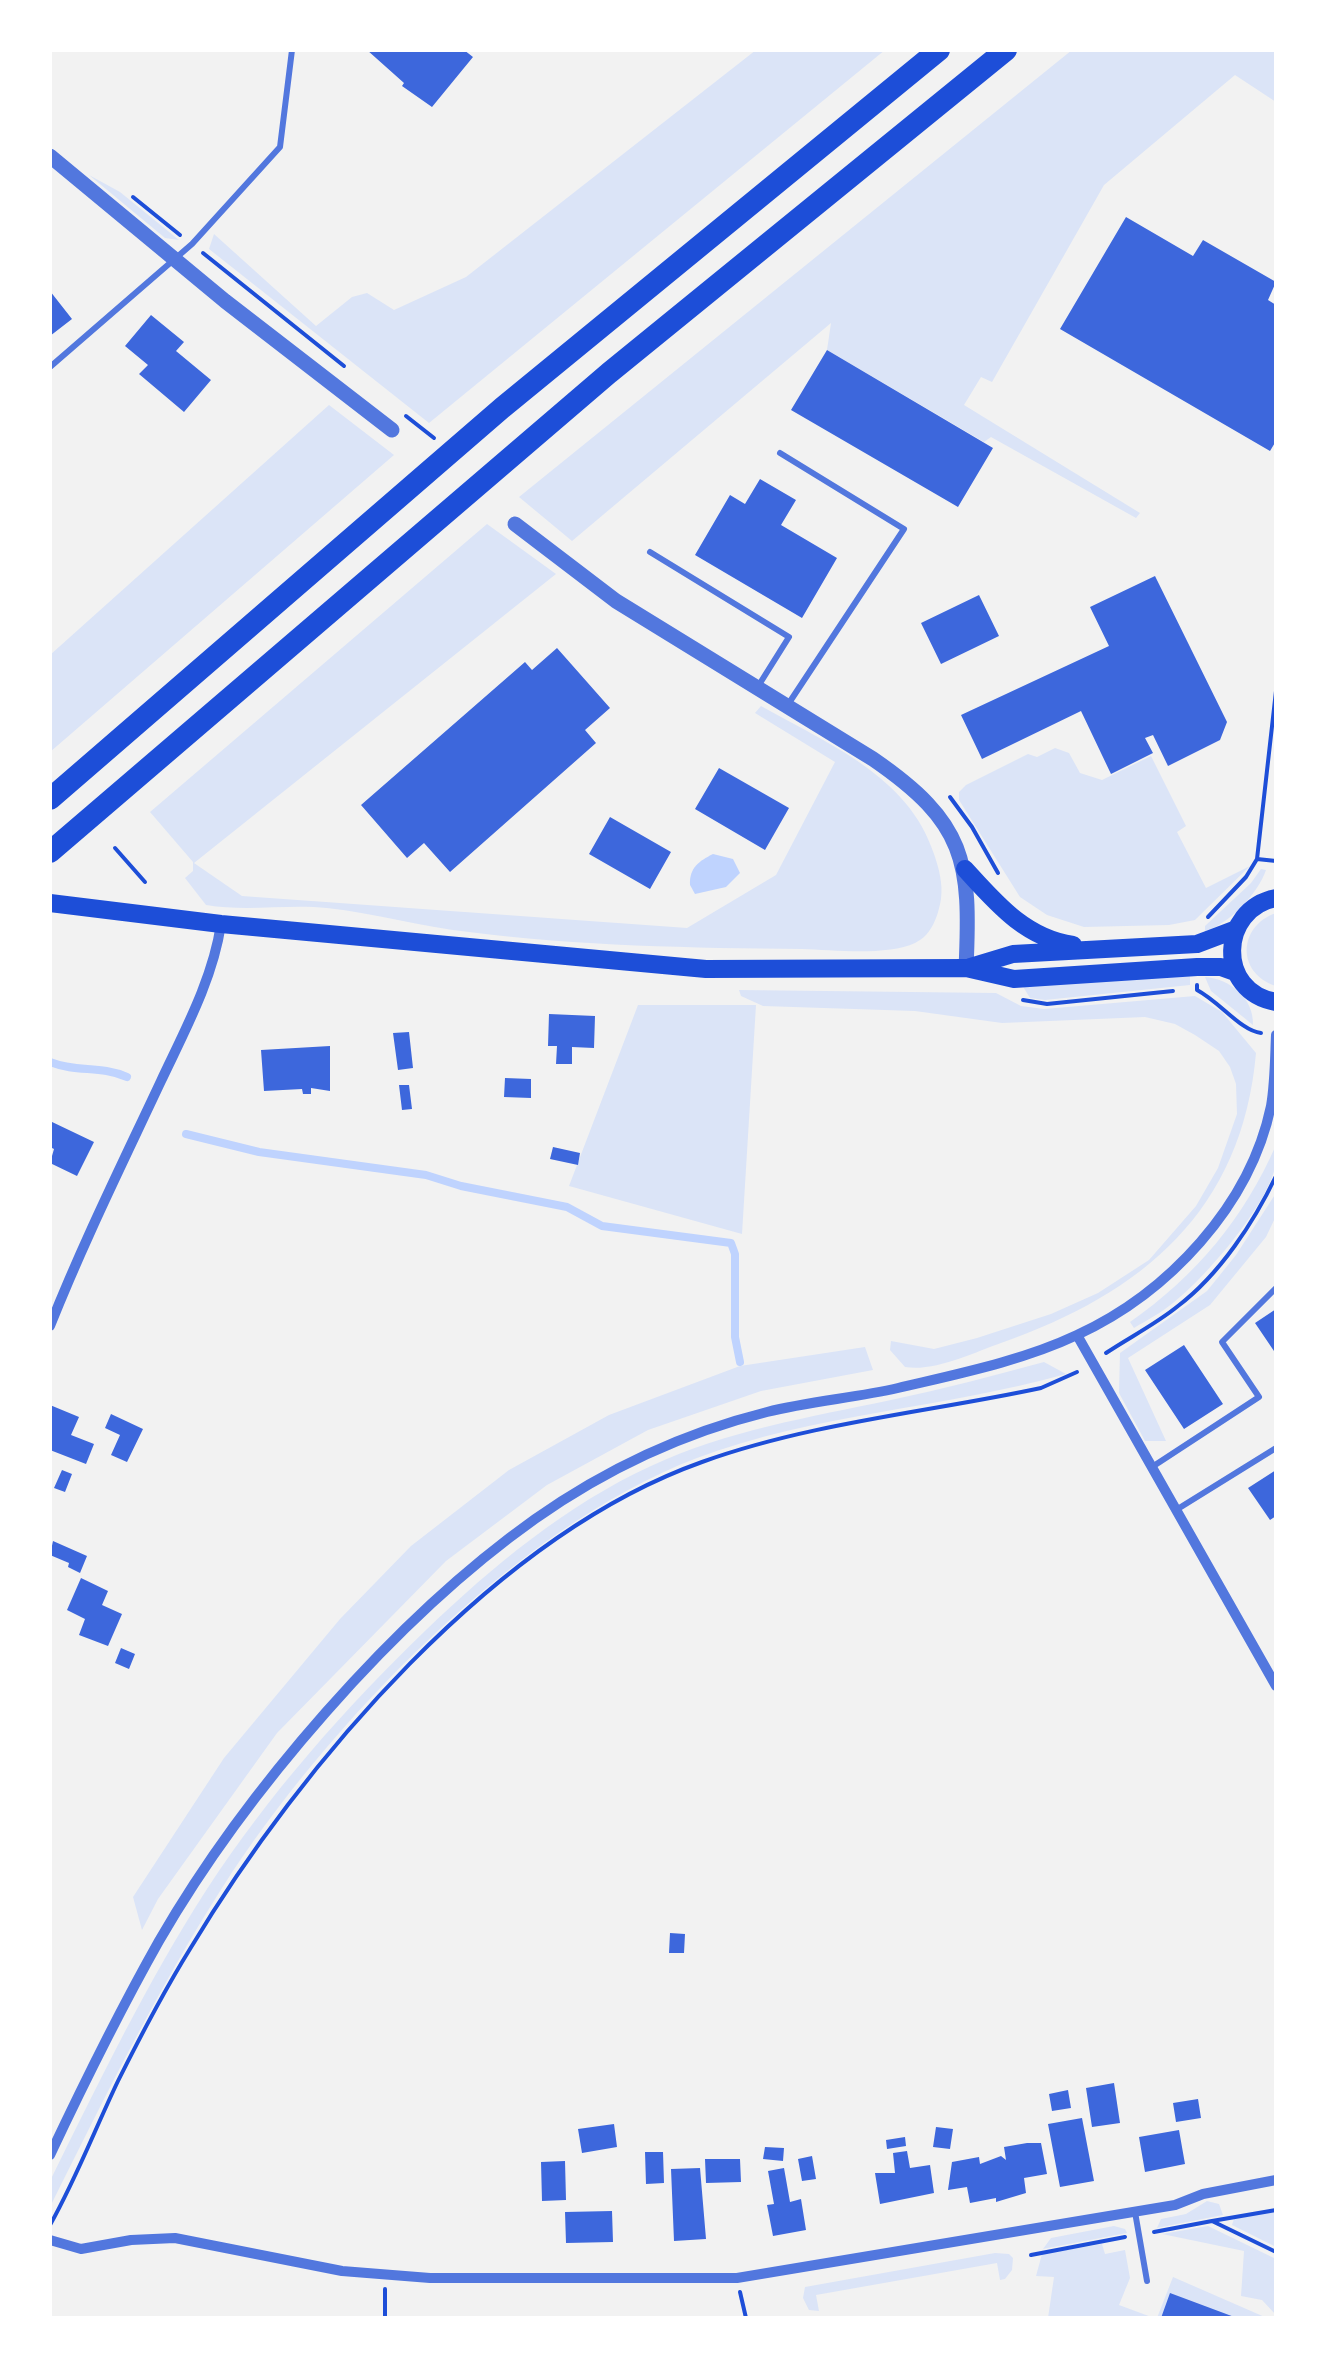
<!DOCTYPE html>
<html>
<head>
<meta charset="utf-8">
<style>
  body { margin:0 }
  #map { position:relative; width:1326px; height:2368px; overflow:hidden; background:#f2f2f2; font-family:"Archivo Narrow",sans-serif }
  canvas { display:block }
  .frame { position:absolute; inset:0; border:52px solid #fff; pointer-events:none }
</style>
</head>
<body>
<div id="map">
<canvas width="1326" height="2368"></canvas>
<div class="frame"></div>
</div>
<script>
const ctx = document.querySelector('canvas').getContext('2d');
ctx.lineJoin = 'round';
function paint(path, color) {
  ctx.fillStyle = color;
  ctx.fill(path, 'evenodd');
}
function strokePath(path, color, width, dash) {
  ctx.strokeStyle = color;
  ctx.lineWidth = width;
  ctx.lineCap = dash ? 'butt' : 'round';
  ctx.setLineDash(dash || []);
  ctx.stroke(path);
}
paint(new Path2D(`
  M756,50H885L429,423L209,249L214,234L316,326L352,297L367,293L394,310L466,277Z
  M1072,50H1276V102L1235,75L1104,185L992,382L981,377L964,405L1140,513L1136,518L991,437L984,442L827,350L831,323L572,541L519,497Z
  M89,175L120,192L179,240L165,238Z
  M329,405L394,455L50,752V655Z
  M487,524L556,574L194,863L242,896L687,928L776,875L835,762L755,713L761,706C828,744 909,776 934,854C939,869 943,883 941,899C938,916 932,935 915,943C888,956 833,950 802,949C692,948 579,946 469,932C421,927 375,913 327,908C286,904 247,912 206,905L185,878L193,871V862L150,812Z
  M1055,748L1069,753L1080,773L1102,780L1151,756L1186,826L1177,832L1206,888L1250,866L1195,920L1169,925L1084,927L1047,915L1020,897L959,800V792L966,785L1028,754L1037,757Z
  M1261,869L1266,870C1258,894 1228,925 1205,931V926L1251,883Z
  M1276,913V986C1236,973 1238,926 1276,913Z
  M1190,976V985L1045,1000L1030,998L1022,985Z
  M1205,977C1230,979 1254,998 1253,1025L1211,991Z
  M739,990L996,993L1021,1006L1044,1009L1195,996L1222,1012L1256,1053C1242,1211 1143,1293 1001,1343C973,1353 934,1372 905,1367L890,1350L891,1341L934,1349L977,1338L1051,1314L1098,1293L1149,1260L1196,1206L1218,1168L1237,1114L1236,1084L1230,1067L1219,1051L1195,1035L1175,1024L1145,1017L1002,1023L915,1011L763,1006L741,996Z
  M638,1005H756L742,1234L569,1186Z
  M1276,1145C1276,1153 1277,1161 1275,1168C1265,1208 1205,1278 1173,1303C1161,1313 1147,1320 1134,1328L1130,1322C1196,1276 1244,1218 1276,1145Z
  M1276,1193V1216L1266,1237L1210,1305L1128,1358L1166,1441H1145L1119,1393L1120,1353L1207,1291L1236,1255Z
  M865,1347L873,1370L761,1391L648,1430L547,1485L446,1561L277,1733L158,1899L142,1930L133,1897L224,1758L340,1619L411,1546L509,1470L609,1415L740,1366Z
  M1044,1362L1066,1374C946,1408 813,1414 697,1458C515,1527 326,1726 222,1888C157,1990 104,2099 50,2207V2181C99,2082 147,1982 207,1889C269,1794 345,1708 426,1630C493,1566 566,1505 651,1466C726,1431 810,1417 891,1400C942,1389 993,1376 1044,1362Z
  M1207,2201L1219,2204L1223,2215L1157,2228L1161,2219L1186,2214Z
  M1276,2211V2247L1232,2225L1234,2219Z
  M1114,2226L1125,2229L1127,2233L1043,2249L1051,2238Z
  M1208,2226L1276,2259V2315L1262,2300L1241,2296L1244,2251L1162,2234Z
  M1102,2244L1105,2254L1125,2250L1130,2278L1119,2305L1154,2318H1048L1054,2277L1036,2276L1042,2254Z
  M995,2253L1009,2254L1013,2258L1012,2270L1005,2279L1000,2280L997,2263L816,2295L819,2311L809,2310L803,2298L805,2287Z
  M1173,2277L1267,2318H1157Z`), '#dbe4f7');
paint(new Path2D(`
  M713,854L733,859L740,873L726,887L695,894L690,885C689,868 699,861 713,854Z`), '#bfd3fe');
strokePath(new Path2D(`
  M50,1062C78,1073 99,1065 127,1077
  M186,1134L259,1152L426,1175L461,1186L567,1207L602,1226L731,1243L735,1254V1337L740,1362`), '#bfd3fe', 8);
paint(new Path2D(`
  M367,50H464L473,57L432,107L402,86L404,83Z
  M1126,217L1193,256L1203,240L1276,282L1268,300L1276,305V441L1270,451L1060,329Z
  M50,291L72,319L50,336Z
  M151,315L184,342L176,351L211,380L184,412L139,374L148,365L125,346Z
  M827,350L993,448L958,507L791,410Z
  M760,479L796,500L781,525L837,558L802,618L695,555L730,495L745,504Z
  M1155,576L1227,722L1220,740L1168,766L1153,735L1145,738L1153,753L1111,774L1081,711L982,759L961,715L1109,646L1090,607Z
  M979,595L999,636L941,664L921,623Z
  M557,648L610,708L585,730L596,743L450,872L424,843L407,858L361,805L525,662L532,670Z
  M719,768L789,808L765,850L695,809Z
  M610,817L671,852L650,889L589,854Z
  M549,1014L595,1016L594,1048L572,1047V1064H556L557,1046H548Z
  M409,1032L413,1068L398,1070L393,1033Z
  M330,1046V1091L311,1088V1094H303L302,1089L264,1091L261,1050Z
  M505,1078L531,1079V1098L504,1097Z
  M399,1085H409L412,1109L402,1110Z
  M50,1121L94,1142L77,1176L50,1163L54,1149L50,1147Z
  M553,1147L580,1153L578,1165L550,1159Z
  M1276,1309V1354L1255,1323Z
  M1184,1345L1223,1404L1184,1429L1145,1370Z
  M50,1405L79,1417L71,1435L94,1444L86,1464L50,1450Z
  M111,1414L143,1429L127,1462L111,1455L120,1435L105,1428Z
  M62,1470L72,1474L65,1492L54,1488Z
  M1276,1470V1516L1270,1520L1248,1488Z
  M53,1541L87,1556L80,1573L68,1567L69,1563L50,1555Z
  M81,1578L108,1591L102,1605L122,1614L108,1646L79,1635L85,1619L67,1610Z
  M121,1648L135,1654L129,1669L115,1663Z
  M670,1933L685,1934L684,1953H669Z
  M1114,2083L1120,2123L1092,2127L1086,2088Z
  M1068,2090L1071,2108L1052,2111L1049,2094Z
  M1198,2099L1201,2118L1176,2122L1173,2103Z
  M1082,2118L1094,2181L1060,2187L1048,2124Z
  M614,2124L617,2147L582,2153L578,2129Z
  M936,2127L953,2129L950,2149L933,2147Z
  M1179,2130L1185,2164L1145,2172L1139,2137Z
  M905,2137L906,2146L887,2149L886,2140Z
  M1027,2143H1041L1047,2174L1024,2178L1026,2193L996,2202V2198L970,2203L967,2187L948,2190L952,2162L979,2157L980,2164L1001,2156L1006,2160L1004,2147Z
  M765,2147L784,2148L783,2161L763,2159Z
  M907,2151L910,2168L930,2165L934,2193L880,2204L875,2173H895L893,2153Z
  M645,2152H663L664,2183L646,2184Z
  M812,2156L816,2179L802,2181L798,2159Z
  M705,2159H740L741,2182L706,2183Z
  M565,2161L566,2200L542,2201L541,2162Z
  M700,2168L706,2239L674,2241L671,2169Z
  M784,2168L790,2202L801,2199L806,2230L773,2236L767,2205L774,2204L768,2171Z
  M612,2211L613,2242L566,2243L565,2212Z
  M1170,2293L1237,2318H1161Z`), '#3d67dc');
strokePath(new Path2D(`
  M133,197L180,235
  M203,253L344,366
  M406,416L434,438
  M950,797L972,827L998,873
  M115,848L145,882
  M1257,859L1276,691
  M1208,917L1246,877L1257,859L1276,861
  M1197,985V990C1220,1002 1241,1031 1261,1033
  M1023,1000L1047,1004L1173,991
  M1106,1353C1130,1337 1156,1324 1178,1306C1220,1274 1254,1222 1276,1176
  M1212,2221L1276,2210
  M50,2225C76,2179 95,2129 118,2081C140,2037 164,1991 190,1949C301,1764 494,1536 702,1462C810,1423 929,1412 1041,1388L1077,1372
  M1154,2232L1212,2221L1276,2252
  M1031,2255L1125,2237
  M385,2289V2318
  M740,2292L746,2318`), '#1d4ed8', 4);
strokePath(new Path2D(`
  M50,367L192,244L280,147L292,50
  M780,453L904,529L787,706
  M650,552L789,637L757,688
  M1152,1467L1259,1397L1222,1342L1276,1288
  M1176,1510L1276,1448
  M1135,2212L1147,2281`), '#5277de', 6);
strokePath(new Path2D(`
  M50,1326C83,1243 123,1162 161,1081C184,1032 213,979 221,924
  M1077,1335L1276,1686
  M50,2155C84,2083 120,2010 159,1941C245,1792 394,1619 535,1519C606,1469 683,1433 767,1412C810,1401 855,1398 898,1388C957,1374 1022,1361 1077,1335C1168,1293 1250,1206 1271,1106C1275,1083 1275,1058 1276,1035
  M50,2240L81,2249L131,2240L175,2238L342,2271L430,2278H737L1175,2205L1203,2194L1276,2180`), '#5277de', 10);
strokePath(new Path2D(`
  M50,156L225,301L392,430
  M515,524L616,601L873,759C966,823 971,861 966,968`), '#5277de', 15);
strokePath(new Path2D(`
  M965,869C996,903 1025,938 1073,945
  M1276,898C1219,909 1216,992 1276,1002
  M50,903L221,924L706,969L966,968L1014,979L1197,967H1221L1235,972
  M970,967L1013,954L1197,944L1234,930`), '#1d4ed8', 18);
strokePath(new Path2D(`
  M50,799L502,408L939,50
  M50,852L609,373L1006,50`), '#1d4ed8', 22);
</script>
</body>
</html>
